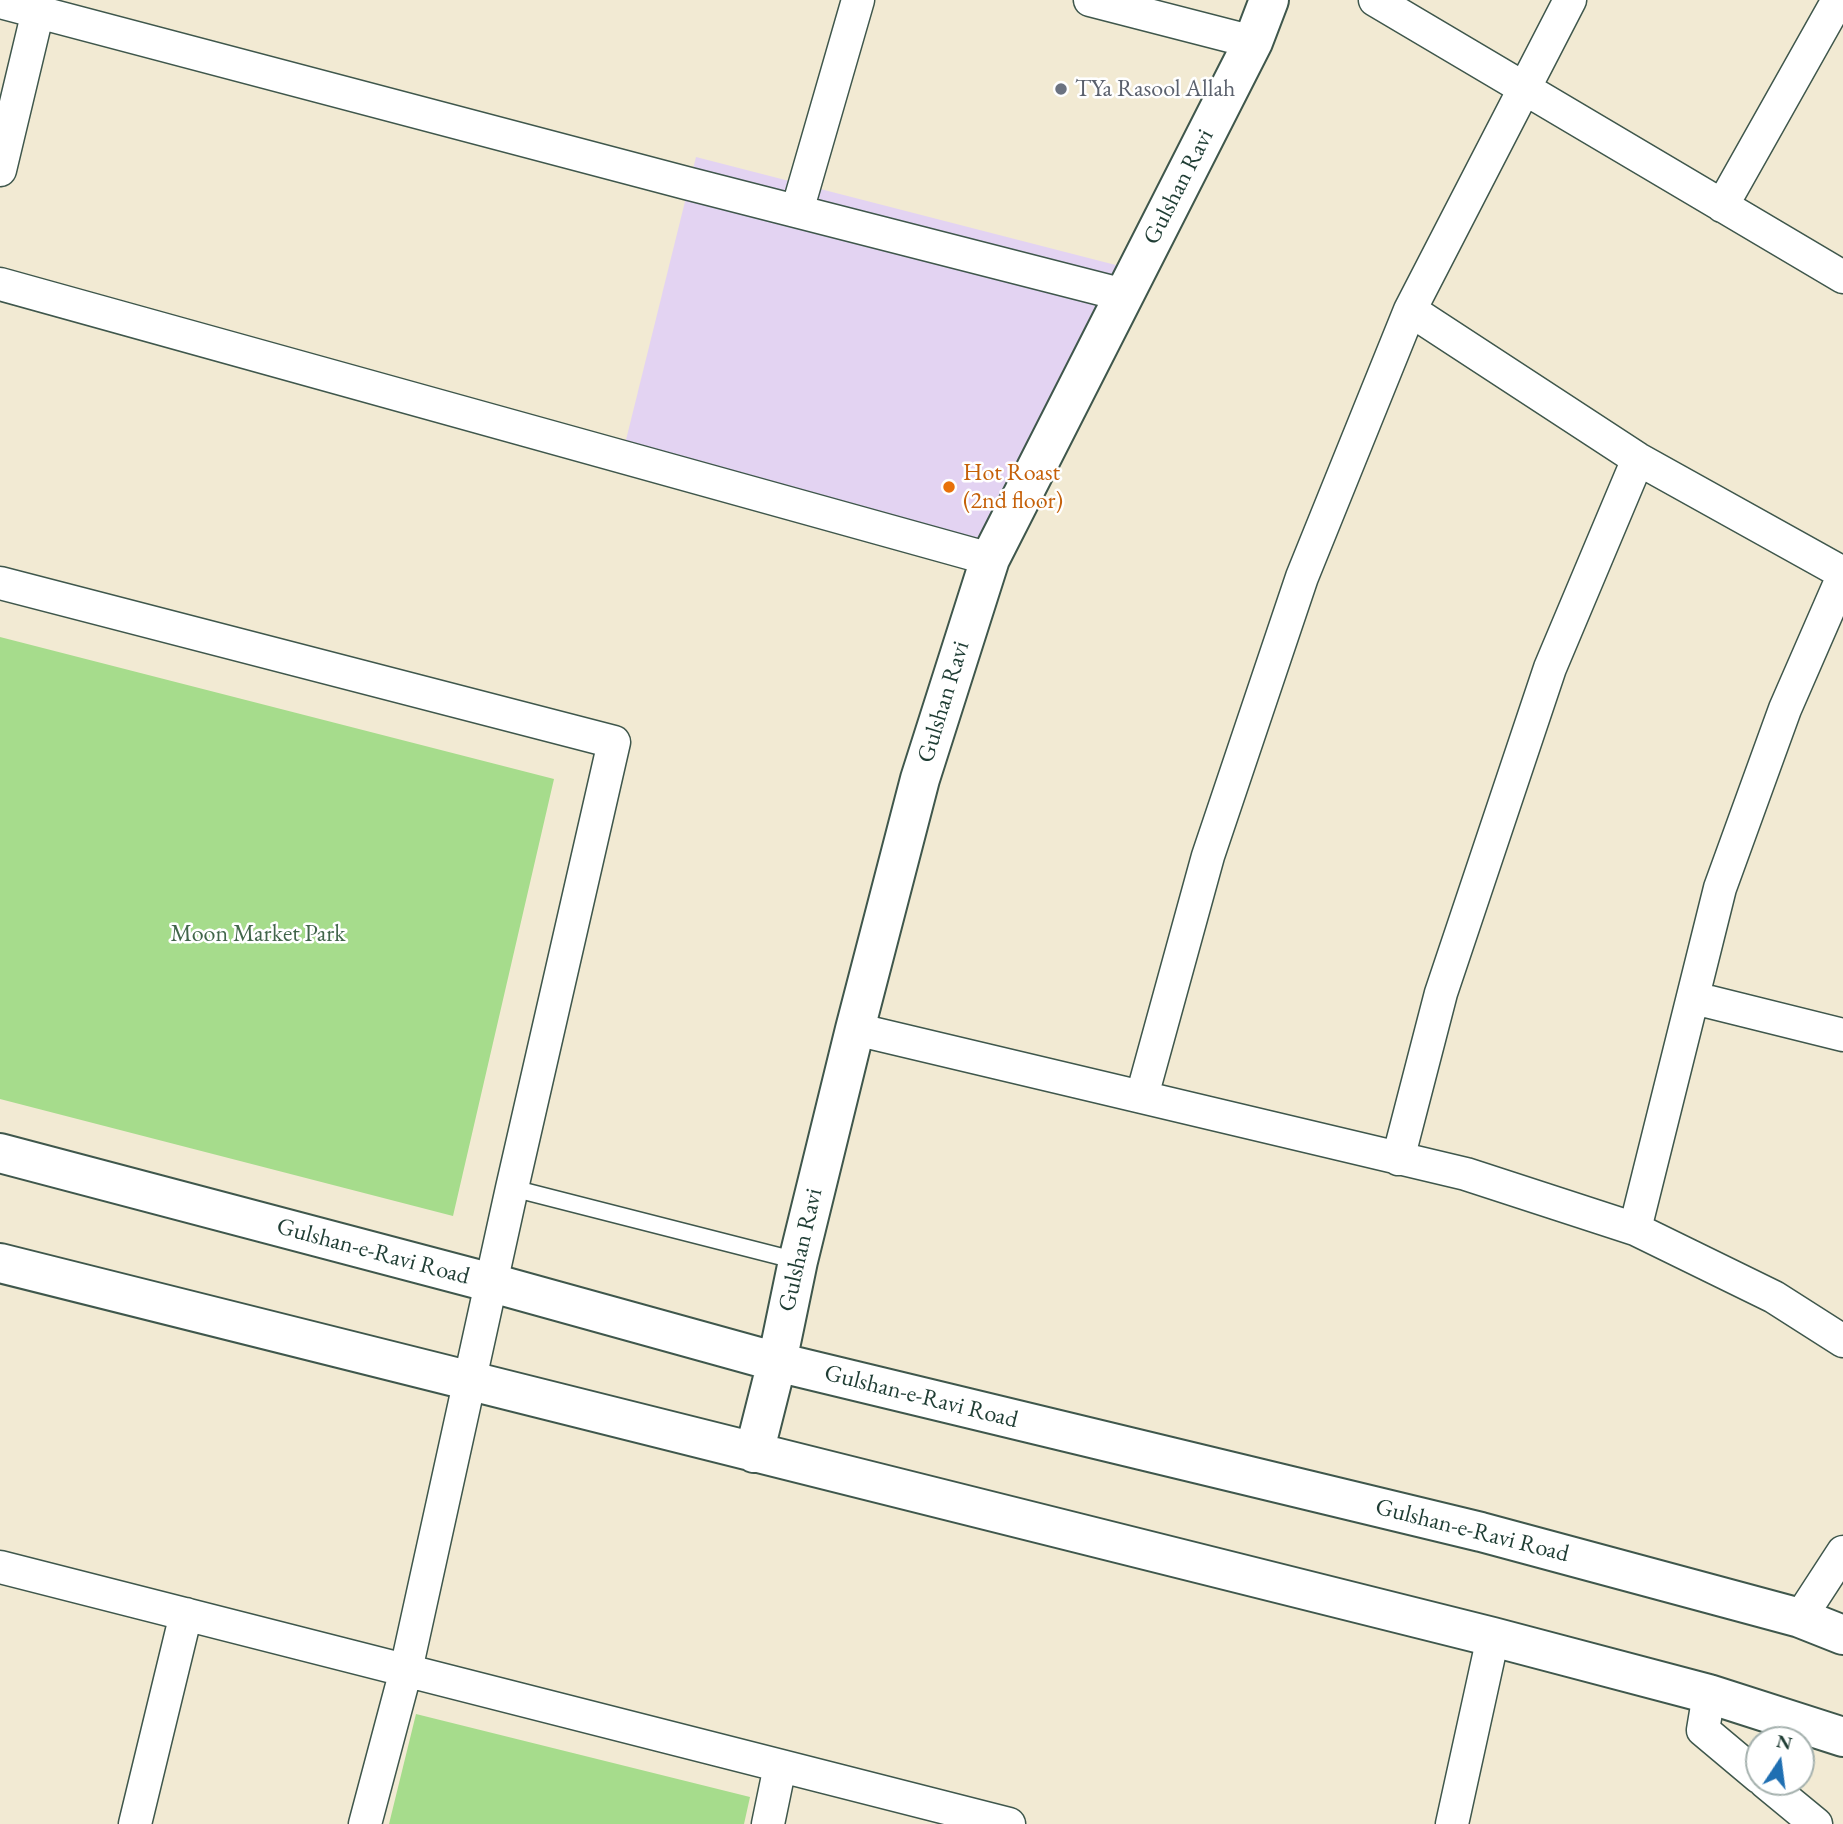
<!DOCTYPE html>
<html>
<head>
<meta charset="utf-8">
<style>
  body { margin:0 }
  #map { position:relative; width:1843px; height:1824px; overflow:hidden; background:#f2ead3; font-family:"EB Garamond",serif }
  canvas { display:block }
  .north { position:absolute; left:1745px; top:1726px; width:70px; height:70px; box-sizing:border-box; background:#fff; border:2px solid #a5b1ae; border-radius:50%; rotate:13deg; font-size:19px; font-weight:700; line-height:28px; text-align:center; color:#1f3d34 }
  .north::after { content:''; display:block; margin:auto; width:24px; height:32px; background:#1f6fb2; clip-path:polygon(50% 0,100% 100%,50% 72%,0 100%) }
</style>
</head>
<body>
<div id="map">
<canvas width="1843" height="1824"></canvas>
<div class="north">N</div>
</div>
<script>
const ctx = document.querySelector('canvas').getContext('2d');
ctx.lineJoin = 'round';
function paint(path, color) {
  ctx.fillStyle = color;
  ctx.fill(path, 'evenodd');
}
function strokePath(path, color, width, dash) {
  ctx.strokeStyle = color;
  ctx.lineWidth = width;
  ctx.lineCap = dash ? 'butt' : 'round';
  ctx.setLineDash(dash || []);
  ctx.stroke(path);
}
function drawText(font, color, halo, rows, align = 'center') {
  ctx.font = font + ' "EB Garamond",serif';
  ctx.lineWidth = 5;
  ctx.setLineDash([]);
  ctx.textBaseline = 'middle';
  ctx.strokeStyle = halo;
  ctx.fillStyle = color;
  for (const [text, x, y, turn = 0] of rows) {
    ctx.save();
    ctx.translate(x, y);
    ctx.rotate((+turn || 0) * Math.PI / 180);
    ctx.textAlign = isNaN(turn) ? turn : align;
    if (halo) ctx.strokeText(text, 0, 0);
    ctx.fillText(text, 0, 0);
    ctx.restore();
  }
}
paint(new Path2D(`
  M696,157L1139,271L990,559L622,456Z`), '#e3d3f2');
paint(new Path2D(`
  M0,637L554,779L453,1216L0,1099Z
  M416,1714L750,1797L744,1824H389Z`), '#a6dc8c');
const lane = new Path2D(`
  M512,1188L798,1261`);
const street = new Path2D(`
  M1090,0L1253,42
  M1375,0L1843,277
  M0,2L686,183L1124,295
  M0,170L38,11
  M1722,206L1838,0
  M797,211L858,0
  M0,284L990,559
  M1410,310L1638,459L1843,573
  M0,583L614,742L512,1188L406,1670L365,1824
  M1694,998L1843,1035
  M855,1029L1466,1174L1635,1229L1774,1297L1843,1341
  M1142,1096L1208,856L1302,577L1410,310L1570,0
  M1398,1159L1441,993L1550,668L1638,459
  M1635,1229L1720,888L1785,709L1843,576
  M0,1567L1009,1824
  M1800,1618L1843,1552
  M1709,1694L1703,1730L1759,1777
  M1765,1782L1816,1824
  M135,1824L186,1614
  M768,1824L780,1766
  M1452,1824L1493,1637`);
const secondary = new Path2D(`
  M0,1153L492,1283L777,1362L1481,1532L1800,1618L1843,1635
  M0,1263L1493,1637L1709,1694L1843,1737
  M754,1453L777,1362L798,1261L855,1029L920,779L990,559L1253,42L1269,0`);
strokePath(lane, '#3f574c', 19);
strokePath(street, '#3f574c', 35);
strokePath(secondary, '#3f574c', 42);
strokePath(lane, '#fff', 16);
strokePath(street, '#fff', 32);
strokePath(secondary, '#fff', 38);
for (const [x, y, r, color] of [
  [1061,89,7,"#6b7280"],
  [949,487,7,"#e8710a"]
]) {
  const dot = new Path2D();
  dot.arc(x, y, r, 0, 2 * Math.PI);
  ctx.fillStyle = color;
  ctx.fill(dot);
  strokePath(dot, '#fff', 2.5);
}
drawText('24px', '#5b616d', '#fff', [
  ["TYa Rasool Allah",1075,89]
], 'left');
drawText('24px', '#1f3d34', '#fff', [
  ["Gulshan Ravi",1179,187,-63],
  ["Gulshan Ravi",944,702,-73],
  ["Gulshan Ravi",801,1250,-77],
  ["Gulshan-e-Ravi Road",373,1252,15],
  ["Gulshan-e-Ravi Road",921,1397,14],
  ["Gulshan-e-Ravi Road",1472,1531,14]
]);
drawText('24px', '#c56008', '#fff', [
  ["Hot Roast",963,473],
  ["(2nd floor)",963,501]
], 'left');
drawText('24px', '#41654a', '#fff', [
  ["Moon Market Park",258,934]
]);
</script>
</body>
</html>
